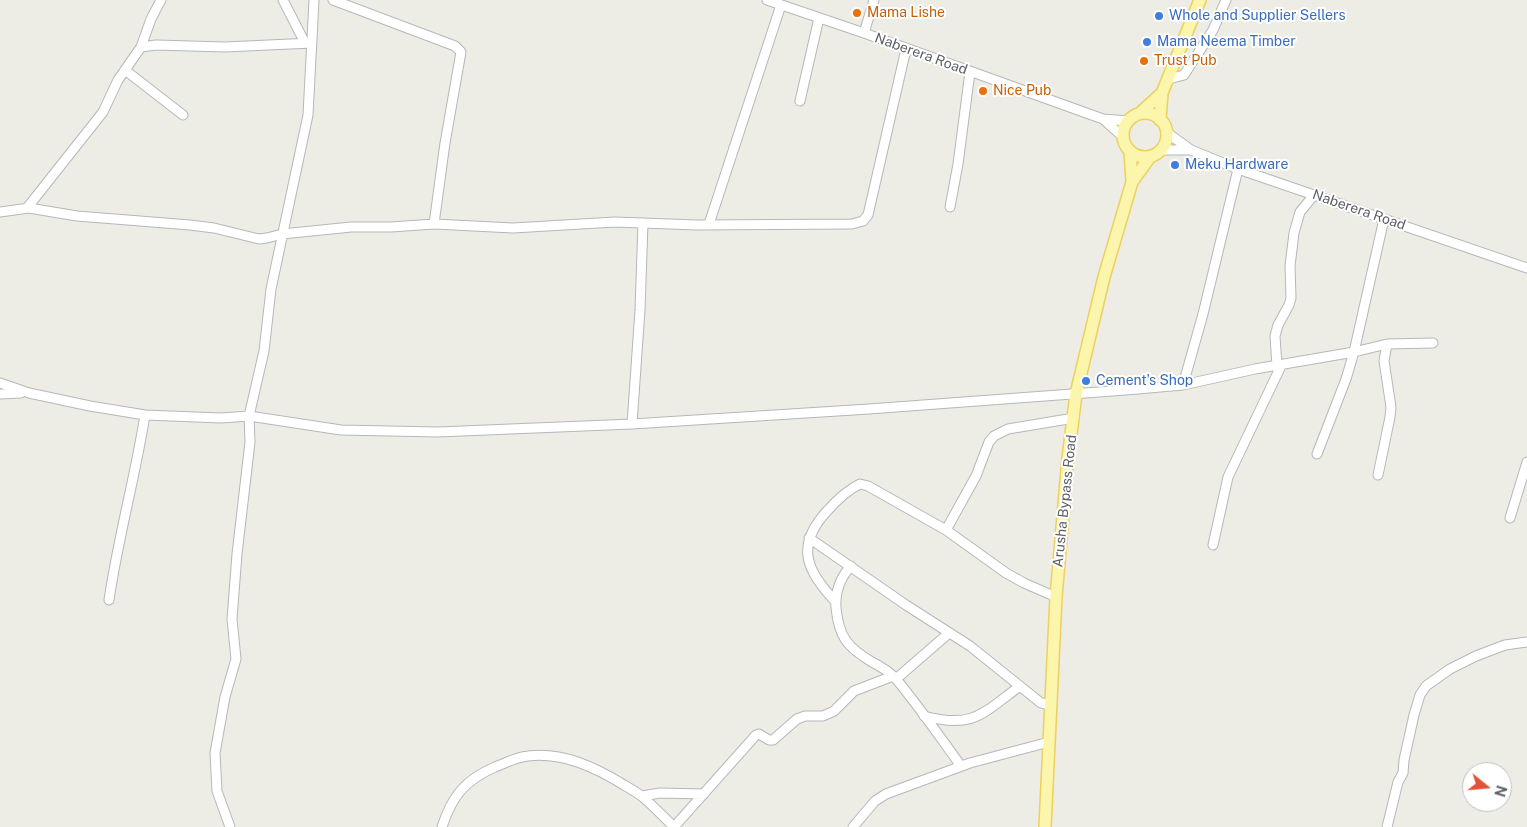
<!DOCTYPE html>
<html>
<head>
<meta charset="utf-8">
<style>
  body { margin:0 }
  #map { position:relative; width:1527px; height:827px; overflow:hidden; background:#eeede5; font-family:"Public Sans",sans-serif }
  canvas { display:block }
  .north { position:absolute; left:1462px; top:762px; width:50px; height:50px; box-sizing:border-box; background:#fff; border:1px solid #bebfc1; border-radius:50%; rotate:107deg; font-size:14px; font-weight:700; line-height:20px; text-align:center; color:#5c5f65 }
  .north::after { content:''; display:block; margin:auto; width:18px; height:22px; background:#e25237; clip-path:polygon(50% 0,100% 100%,50% 72%,0 100%) }
</style>
</head>
<body>
<div id="map">
<canvas width="1527" height="827"></canvas>
<div class="north">N</div>
</div>
<script>
const ctx = document.querySelector('canvas').getContext('2d');
ctx.lineJoin = 'round';
function strokePath(path, color, width, dash) {
  ctx.strokeStyle = color;
  ctx.lineWidth = width;
  ctx.lineCap = dash ? 'butt' : 'round';
  ctx.setLineDash(dash || []);
  ctx.stroke(path);
}
function drawText(font, color, halo, rows, align = 'center') {
  ctx.font = font + ' "Public Sans",sans-serif';
  ctx.lineWidth = 4;
  ctx.setLineDash([]);
  ctx.textBaseline = 'middle';
  ctx.strokeStyle = halo;
  ctx.fillStyle = color;
  for (const [text, x, y, turn = 0] of rows) {
    ctx.save();
    ctx.translate(x, y);
    ctx.rotate((+turn || 0) * Math.PI / 180);
    ctx.textAlign = isNaN(turn) ? turn : align;
    if (halo) ctx.strokeText(text, 0, 0);
    ctx.fillText(text, 0, 0);
    ctx.restore();
  }
}
const minor = new Path2D(`
  M283,0L305,43
  M333,0L455,46L461,52L445,143L434,224
  M767,0L864,33L1103,119L1128,121
  M864,33L874,0
  M141,47L151,19L161,0
  M125,70L183,115
  M1169,79L1184,75L1213,30L1226,0
  M800,101L819,18
  M1103,119L1123,137
  M1166,132L1191,150L1238,169L1527,268
  M1161,150H1191
  M950,207L958,164L970,72
  M27,208L103,112L118,80L141,47L156,45L225,47L312,43
  M0,212L29,208L77,216L190,225L214,228L259,239L267,238L282,234L351,227H391L434,224L513,228L615,222L697,225L852,224L863,221L868,215L906,49
  M709,224L781,5
  M1277,366L1275,336L1278,325L1289,305L1291,298L1290,266L1294,233L1300,212L1314,195
  M0,383L29,393L90,406L145,415L221,418L249,416L341,430L438,432L632,424L869,409L1126,390L1183,385L1255,369L1354,352L1387,344L1433,343
  M1183,385L1203,314L1238,169
  M0,394L21,393
  M632,424L640,310L643,223
  M1317,454L1346,379L1354,352L1384,219
  M1378,475L1390,417L1391,407L1384,361L1387,344
  M1510,518L1527,462
  M946,530L976,476L989,442L994,436L1008,429L1074,418
  M809,538L906,605L970,646L1041,703L1051,705
  M1213,545L1228,477L1281,366
  M851,566C840,578 835,592 836,608C839,637 847,647 872,662C882,667 890,672 897,680C920,708 940,737 961,766
  M109,600C118,538 135,478 145,415
  M836,602C806,571 795,546 827,511C837,500 847,490 860,484L868,486L946,530L1006,573L1024,583L1056,597
  M896,679L949,633
  M924,716C973,729 982,714 1020,686
  M642,796L660,793L704,794
  M230,827L217,791L215,753L225,697L236,659L232,619L237,554L250,442L249,416L264,351L271,289L308,115L314,0
  M442,827C452,796 465,780 495,767C506,763 516,757 528,756C563,752 595,767 624,785C631,789 638,793 644,798C654,807 664,817 674,827
  M674,827L756,735L759,734L769,740H773L797,719L805,716H823L834,711L854,691L893,676
  M853,827L875,801L886,794L970,763L1049,742
  M1387,827L1398,782L1403,773L1404,760L1414,715L1420,695L1426,686L1450,669L1476,656L1505,645L1527,642`);
const major = new Path2D(`
  M1123 135a22 22 0 1 1 44 0a22 22 0 1 1-44 0Z
  M1139,114L1162,93
  M1160,120L1162,93L1200,0
  M1132,182L1150,157
  M1045,827L1056,597L1068,458L1076,394L1104,277L1132,182L1130,151`);
strokePath(minor, '#b5b7bb', 11);
strokePath(major, '#ecd060', 14);
strokePath(minor, '#fff', 9);
strokePath(major, '#fcf5ac', 11);
for (const [x, y, r, color] of [
  [857,13,5,"#e8710a"],
  [1159,16,5,"#3f7fe0"],
  [1147,42,5,"#3f7fe0"],
  [1144,61,5,"#e8710a"],
  [983,91,5,"#e8710a"],
  [1175,165,5,"#3f7fe0"],
  [1086,381,5,"#3f7fe0"]
]) {
  const dot = new Path2D();
  dot.arc(x, y, r, 0, 2 * Math.PI);
  ctx.fillStyle = color;
  ctx.fill(dot);
  strokePath(dot, '#fff', 2);
}
drawText('14px', '#c56008', '#fff', [
  ["Mama Lishe",867,13],
  ["Trust Pub",1154,61],
  ["Nice Pub",993,91]
], 'left');
drawText('14px', '#366cbe', '#fff', [
  ["Whole and Supplier Sellers",1169,16],
  ["Mama Neema Timber",1157,42],
  ["Meku Hardware",1185,165],
  ["Cement's Shop",1096,381]
], 'left');
drawText('14px', '#5c5f65', '#fff', [
  ["Naberera Road",921,54,20],
  ["Naberera Road",1359,210,19],
  ["Arusha Bypass Road",1065,501,-84]
]);
</script>
</body>
</html>
